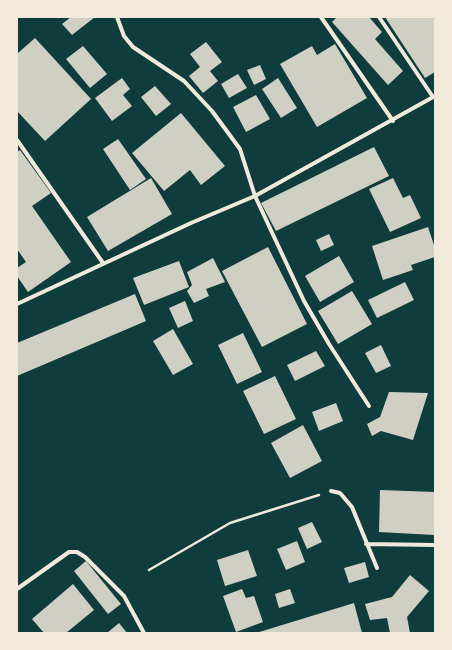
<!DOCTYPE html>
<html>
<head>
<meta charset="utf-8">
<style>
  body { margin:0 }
  #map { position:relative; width:452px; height:650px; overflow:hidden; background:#0f3d3e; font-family:"Titillium Web",sans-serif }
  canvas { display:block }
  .frame { position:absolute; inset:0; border:18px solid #f1e9da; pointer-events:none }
</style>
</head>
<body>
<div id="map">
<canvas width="452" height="650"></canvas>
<div class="frame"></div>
</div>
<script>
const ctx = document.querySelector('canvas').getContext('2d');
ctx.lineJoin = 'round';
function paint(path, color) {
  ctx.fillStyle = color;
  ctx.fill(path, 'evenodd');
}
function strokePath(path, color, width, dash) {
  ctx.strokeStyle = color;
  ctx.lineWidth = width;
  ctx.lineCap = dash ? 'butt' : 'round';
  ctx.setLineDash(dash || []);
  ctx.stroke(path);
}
paint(new Path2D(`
  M71,17H95L72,35L62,24Z
  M337,17H369L382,32L375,39L403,71L388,85L332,22Z
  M385,17H435V72L425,78Z
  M35,38L91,99L45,141L17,111V54Z
  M206,42L222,62L210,71L218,81L203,93L189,76L200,67L190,54Z
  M335,44L367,98L317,127L280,64L312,46L317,55Z
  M83,46L107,74L90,88L66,59Z
  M260,65L266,79L254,85L247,70Z
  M238,74L247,88L229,98L221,84Z
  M122,78L130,89L123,95L132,106L112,121L95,98Z
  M278,78L297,108L281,118L262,89Z
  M155,86L171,104L156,116L141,97Z
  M256,95L270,119L246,132L233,107Z
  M181,113L225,166L201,185L190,170L164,191L132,153Z
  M118,139L146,179L130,190L103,149Z
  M374,147L389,176L276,231L261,203Z
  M20,150L51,193L32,206L71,262L28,292L17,276V268L26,262L17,249V152Z
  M151,178L172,214L108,251L87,217Z
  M393,178L403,198L410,195L421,218L390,232L369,189Z
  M428,227L435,248V257L411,265L413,270L383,280L372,246Z
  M329,234L334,245L321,251L316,240Z
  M268,247L307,324L262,347L222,271Z
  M339,256L354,282L320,302L305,276Z
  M213,258L225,282L206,289L209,296L194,303L187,291L192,285L187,272Z
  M179,261L189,287L144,305L133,278Z
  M405,282L414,300L377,318L368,300Z
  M352,291L372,324L338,344L318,311Z
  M135,294L146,321L17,376V343Z
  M185,301L193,321L178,328L169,308Z
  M173,329L193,364L173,375L153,341Z
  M243,333L262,372L237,384L218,345Z
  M381,345L391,366L376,373L365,353Z
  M316,351L325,366L295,381L287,365Z
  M275,376L296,419L264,434L243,391Z
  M389,392L428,393L413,440L381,431L372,436L367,424L380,417Z
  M336,403L343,421L319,431L312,412Z
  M303,425L322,461L290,478L271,443Z
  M380,490L435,492L434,535L379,532Z
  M312,522L322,542L307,549L298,528Z
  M297,541L305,562L286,570L277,549Z
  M248,550L257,576L225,586L217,560Z
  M86,561L121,604L108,614L74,571Z
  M365,562L369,577L349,583L344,568Z
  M410,575L429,591L407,617L410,633H390L387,618L370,620L365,604L392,597Z
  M73,584L94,610L66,633H44L32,619Z
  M242,589L246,598L254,596L263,622L236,632L223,596Z
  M290,589L295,603L279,608L275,594Z
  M354,603L362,633H256Z
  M119,623L127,633H107Z`), '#cfcfc3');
strokePath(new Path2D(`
  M149,570L230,523L319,495`), '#f1e9da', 2.5);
strokePath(new Path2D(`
  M117,17L124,36L133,47L184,81L212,111L240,149L255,196L304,301L329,344L369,406
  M321,17L393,121
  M379,17L433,97
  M17,140L103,263
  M17,304L191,223L255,196L435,96
  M331,491L340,493L352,507L377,568
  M366,544L435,545
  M17,589L69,552H77L85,557L124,596L144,633`), '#f1e9da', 4);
</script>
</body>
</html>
